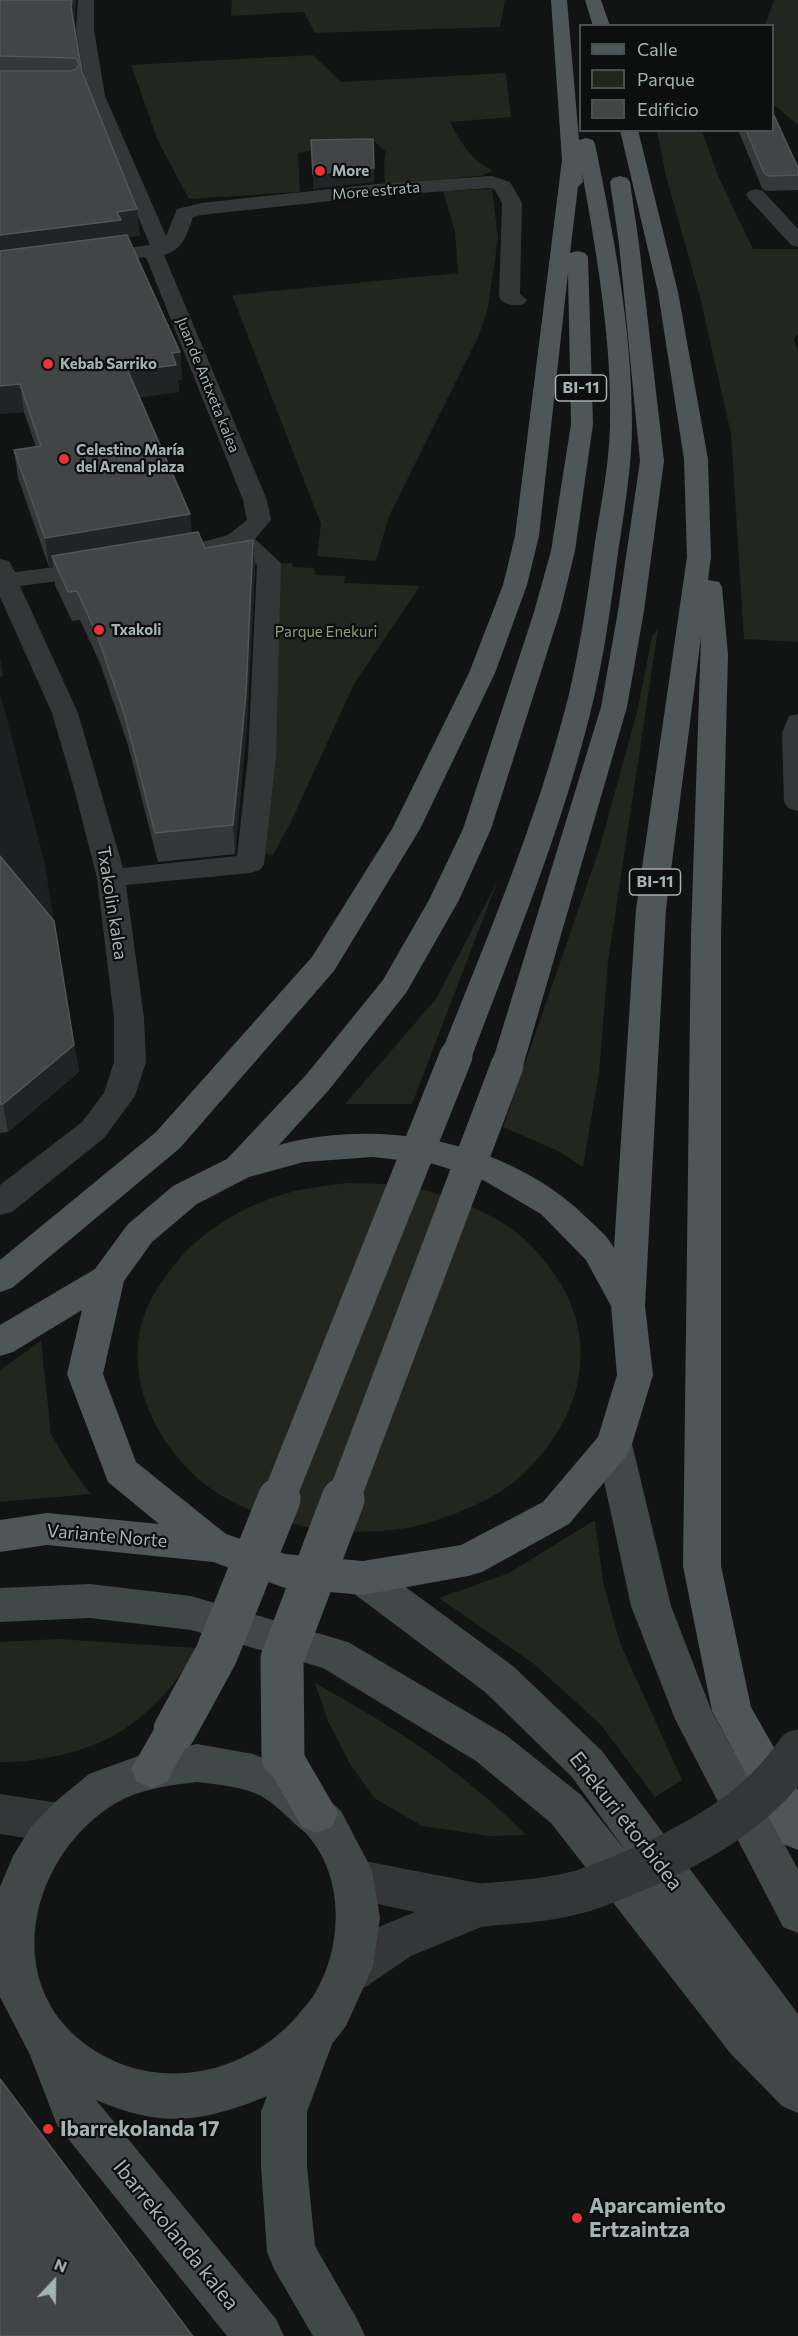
<!DOCTYPE html>
<html>
<head>
<meta charset="utf-8">
<style>
  body { margin:0 }
  #map { position:relative; width:798px; height:2336px; overflow:hidden; background:#121313; font-family:Commissioner,sans-serif }
  canvas { display:block }
  .legend { position:absolute; left:579px; top:24px; width:195px; height:108px; box-sizing:border-box; background:#0d0e0e; border:2px solid #495050; margin:0; padding:8px 10px; list-style:none; font-size:18px; color:#a4b3b3 }
  .legend li { display:flex; align-items:center; gap:12px; height:30px }
  .legend b { width:30px; border:2px solid #495050 }
  .north { position:absolute; left:24px; top:2252px; width:60px; height:60px; -webkit-text-stroke:4px #0d0e0e; paint-order:stroke; rotate:22deg; font-size:16px; font-weight:700; line-height:24px; text-align:center; color:#a4b3b3 }
  .north::after { content:''; display:block; margin:auto; width:21px; height:27px; background:#a4b3b3; clip-path:polygon(50% 0,100% 100%,50% 72%,0 100%) }
</style>
</head>
<body>
<div id="map">
<canvas width="798" height="2336"></canvas>
<ul class="legend">
<li><b style="height:8px;background:#4f5657"></b>Calle</li>
<li><b style="height:16px;background:#22261e"></b>Parque</li>
<li><b style="height:16px;background:#414545"></b>Edificio</li>
</ul>
<div class="north">N</div>
</div>
<script>
const ctx = document.querySelector('canvas').getContext('2d');
ctx.lineJoin = 'round';
function paint(path, color) {
  ctx.fillStyle = color;
  ctx.fill(path, 'evenodd');
}
function strokePath(path, color, width, dash) {
  ctx.strokeStyle = color;
  ctx.lineWidth = width;
  ctx.lineCap = dash ? 'butt' : 'round';
  ctx.setLineDash(dash || []);
  ctx.stroke(path);
}
function drawText(font, color, halo, rows, align = 'center') {
  ctx.font = font + ' Commissioner,sans-serif';
  ctx.lineWidth = 4.5;
  ctx.setLineDash([]);
  ctx.textBaseline = 'middle';
  ctx.strokeStyle = halo;
  ctx.fillStyle = color;
  for (const [text, x, y, turn = 0] of rows) {
    ctx.save();
    ctx.translate(x, y);
    ctx.rotate((+turn || 0) * Math.PI / 180);
    ctx.textAlign = isNaN(turn) ? turn : align;
    if (halo) ctx.strokeText(text, 0, 0);
    ctx.fillText(text, 0, 0);
    ctx.restore();
  }
}
paint(new Path2D(`
  M0,693L44,860L79,1072L8,1132L0,1133Z`), '#1e1f20');
paint(new Path2D(`
  M232,0H505L500,27L315,33L304,12L231,16Z
  M774,0H798V125L773,104L772,26L765,25Z
  M313,55L341,82L506,73L511,117L450,122C461,143 471,160 493,171L480,176L385,184L384,164L386,152L372,139L298,153L300,192L189,199L158,141L131,65Z
  M657,131H702L718,176L753,249H798V334L794,339L798,352V642L744,639L731,434L700,297L666,176Z
  M492,189L498,238L488,308L479,335L389,516L376,561L317,556L321,524L232,295L458,273L455,231L443,191Z
  M274,563H292L293,567L314,568L315,575L345,576L344,583L420,586L354,684L290,824L273,855L261,853Z
  M658,629L608,962L599,1073L583,1167L558,1151L503,1127L599,850L638,708L652,636Z
  M498,880L412,1104H345L436,999Z
  M347,1183C366,1184 385,1183 404,1186C438,1191 473,1205 503,1223C526,1237 545,1259 559,1281C602,1351 577,1425 520,1477C494,1501 440,1522 406,1528C346,1538 278,1528 224,1497C167,1464 123,1389 142,1322C149,1298 164,1277 180,1258C208,1226 250,1203 291,1192C309,1187 329,1186 347,1183Z
  M41,1341L51,1434L71,1468L91,1494L0,1502V1370Z
  M595,1520L603,1582L620,1643L682,1780L655,1797L601,1725L534,1664L439,1598L509,1573Z
  M58,1639L196,1648C181,1683 139,1725 103,1741C75,1754 31,1763 0,1762V1642Z
  M315,1683C394,1727 462,1770 526,1835L490,1836L422,1826L374,1798L350,1764L328,1721Z`), '#22261e');
paint(new Path2D(`
  M78,0H94V30L105,96L166,236L177,209L201,203L377,184L492,176L510,182L522,203L520,294L527,300L524,304C515,307 504,305 499,297L502,203L495,190L490,188L377,196L201,215L193,217C187,234 183,250 164,255L267,500L271,520L255,539L281,563L276,757L264,864L260,870L250,873L126,885L144,1018L146,1062L135,1096L104,1138L12,1212L0,1215V1185L82,1122L104,1093L114,1062V1018L97,878L75,792L52,713L0,597V559L9,561L15,572L97,562L106,564L109,569L106,574L97,576L20,586L78,713L123,868L237,856L248,757L257,565L239,548L186,561L177,559L174,554L177,549L228,535L247,520L243,500L148,262L145,257L0,276V264L150,245L87,96L76,30Z
  M756,189L763,191L798,229V247L791,245L749,199L746,195L749,191Z
  M798,714V811L788,808L784,802L782,733L789,716Z
  M0,1794L59,1803L74,1809L80,1823L74,1837L59,1843L0,1834Z
  M354,1859L483,1884L498,1890L505,1905L498,1920L411,1956L367,1986L351,1993L335,1986L329,1971L335,1956L381,1926L415,1912L354,1899L339,1893L333,1879L339,1865Z`), '#333738');
paint(new Path2D(`
  M614,1429L627,1433L632,1444L671,1606L712,1712L798,1869V1933L783,1927L675,1719L631,1606L596,1444L601,1433Z
  M363,1561L377,1566L513,1666L602,1751L798,2014V2113L782,2106L731,2054L551,1823L476,1761L323,1668L191,1630L90,1618L0,1622V1588L90,1584L191,1596L348,1642L506,1735L581,1795L625,1850L572,1777L485,1692L349,1590L344,1578L349,1566Z
  M197,1744L253,1754L299,1773L341,1811L372,1870L380,1918L373,1966L346,2026L332,2044L307,2112V2166L315,2246L357,2319L365,2336H313L274,2269L267,2252L261,2166V2112L267,2096C202,2123 161,2128 96,2100L276,2319L284,2336H227L57,2125L30,2055L0,1997V1887L13,1856L31,1827L55,1802L89,1774L138,1756ZM197,1782C218,1785 242,1786 261,1796C272,1802 281,1811 290,1819C296,1826 305,1831 310,1838C345,1880 342,1949 315,1993C311,2001 303,2008 298,2015C243,2079 147,2095 80,2040C0,1974 34,1852 116,1803C140,1789 170,1785 197,1782Z`), '#414848');
paint(new Path2D(`
  M551,0H567L579,140L586,138L593,140L595,144C614,237 632,329 632,424C632,465 625,505 619,546C611,603 604,661 589,718C560,833 514,945 472,1056L467,1064L456,1067L445,1064L440,1056C487,938 537,821 568,698C580,649 587,599 594,549C600,508 609,468 610,426C612,341 597,256 582,172L583,182L578,187L570,253L578,251L585,253L588,257L593,424L575,551L560,612L491,829L459,900L406,993L328,1091L279,1145C383,1117 510,1142 587,1218C596,1227 608,1236 614,1248L636,909L687,557L684,459L658,292L620,130H638L678,292L708,459L711,557L708,580L719,582L722,587L728,655L721,934V1566L751,1707L798,1790V1850L783,1844L712,1711L683,1566L691,934L701,637L666,909L645,1306L653,1375L632,1444L627,1455L569,1524L482,1572L468,1576L363,1595L285,1588L213,1562L47,1545L0,1552V1520L47,1513L159,1524L108,1482L67,1374L82,1310L13,1352L0,1356V1325L95,1269L128,1224L173,1186L227,1159L306,1075L383,980L429,900L463,829L534,612L551,551L571,424L568,273L539,536L527,585L495,673L420,829L334,971L180,1148L12,1288L0,1292V1260L156,1132L312,957L392,829L469,673L503,585L515,536L562,160ZM373,1157L434,1164L483,1180L541,1214L586,1260L611,1306L617,1375L598,1437L543,1502L461,1545L363,1561L285,1554L226,1534L136,1462L103,1374L124,1281L152,1242L197,1204L249,1177L304,1162Z
  M585,0H601L610,26H593Z
  M620,176L627,178L630,182L639,244L664,461L644,611L627,707L523,1066L518,1074L507,1077L496,1074L491,1066L601,707L618,611L640,461L619,244L610,182L613,178Z
  M175,1712L189,1717L195,1730L167,1782L152,1788L137,1782L131,1769L161,1717Z
  M283,1738L298,1744L338,1813L332,1827L317,1833L302,1827L262,1757L268,1744Z`), '#4f5657');
strokePath(new Path2D(`
  M483,1905C513,1902 544,1901 574,1893C595,1888 614,1879 634,1871C698,1843 758,1810 798,1751`), '#333738', 43);
strokePath(new Path2D(`
  M278,1500L456,1056
  M343,1500L507,1066`), '#4f5657', 33);
strokePath(new Path2D(`
  M175,1730L216,1655L279,1499
  M283,1757L282,1659L343,1499`), '#4f5657', 43);
paint(new Path2D(`
  M0,0H76L74,23L82,72L140,235L128,237L180,352L182,379L178,380L179,392L139,397L192,533L205,548L253,540L255,568L247,723L235,854L158,862L128,745L100,663L80,620L72,621L55,585L53,566L49,567L18,478L14,450L36,447L24,412L0,414Z
  M738,130H772L798,168V190L766,191L762,188Z
  M0,856L74,1045L79,1072L8,1132L0,1133Z`), '#353738');
paint(new Path2D(`
  M72,0H76L74,30L71,7Z
  M374,168V182L313,189V174Z
  M137,209L140,235L122,238L0,262V235L117,212Z
  M180,352L182,379L178,380L179,392L130,399L128,371L172,353Z
  M20,384L24,412L0,414V386Z
  M190,514L193,542L52,556L53,566L49,567L45,538Z
  M253,540L255,568L247,723L235,854L233,825Z
  M0,656L3,676L0,677Z
  M74,1045L79,1072L8,1132L3,1104Z`), '#222324');
const building = new Path2D(`
  M0,0H72L71,7L82,72L137,209L117,212L121,220L0,235V71H69L75,70L79,65L76,58L0,56Z
  M772,111L798,168V175L768,176L764,173L746,130H772Z
  M373,139L374,168L313,174L311,140Z
  M127,235L180,352L172,353L176,365L128,371L190,514L45,538L14,450L41,446L20,384L0,386V251Z
  M198,532L205,548L253,540L246,694L233,825L155,833L125,716L97,635L77,591L68,592L52,556Z
  M0,856L54,921L74,1045L3,1104H0Z
  M0,2079L191,2334L193,2336H0Z`);
paint(building, '#414545');
strokePath(building, '#515657', 1.5);
for (const [x, y, r, color] of [
  [320,171,6,"#eb3235"],
  [48,364,6,"#eb3235"],
  [64,459,6,"#eb3235"],
  [99,630,6,"#eb3235"],
  [48,2129,6,"#eb3235"],
  [577,2218,6,"#eb3235"]
]) {
  const dot = new Path2D();
  dot.arc(x, y, r, 0, 2 * Math.PI);
  ctx.fillStyle = color;
  ctx.fill(dot);
  strokePath(dot, '#0d0e0e', 2);
}
drawText('bold 15px', '#a4b3b3', '#0d0e0e', [
  ["More",332,171],
  ["Kebab Sarriko",60,364],
  ["Celestino María",76,450],
  ["del Arenal plaza",76,467],
  ["Txakoli",111,630]
], 'left');
drawText('15px', '#a4b3b3', '#0d0e0e', [
  ["More estrata",376,191,-5],
  ["Juan de Antxeta kalea",208,385,68]
]);
drawText('15px', '#919e7b', '#0d0e0e', [
  ["Parque Enekuri",326,632]
]);
for (const [x, y, w] of [
  [581,388,51],
  [655,882,51]
]) {
  const box = new Path2D();
  box.roundRect(x - w / 2, y - 13, w, 26, 4.5);
  ctx.fillStyle = '#0d0e0e';
  ctx.fill(box);
  strokePath(box, '#a4b3b3', 1.5);
}
drawText('bold 16px', '#a4b3b3', null, [
  ["BI-11",581,388],
  ["BI-11",655,882]
]);
drawText('18px', '#a4b3b3', '#0d0e0e', [
  ["Txakolin kalea",112,903,81],
  ["Variante Norte",107,1536,5]
]);
drawText('21px', '#a4b3b3', '#0d0e0e', [
  ["Enekuri etorbidea",626,1821,52],
  ["Ibarrekolanda kalea",176,2235,51]
]);
drawText('bold 21px', '#a4b3b3', '#0d0e0e', [
  ["Ibarrekolanda 17",60,2129],
  ["Aparcamiento",589,2206],
  ["Ertzaintza",589,2230]
], 'left');
</script>
</body>
</html>
